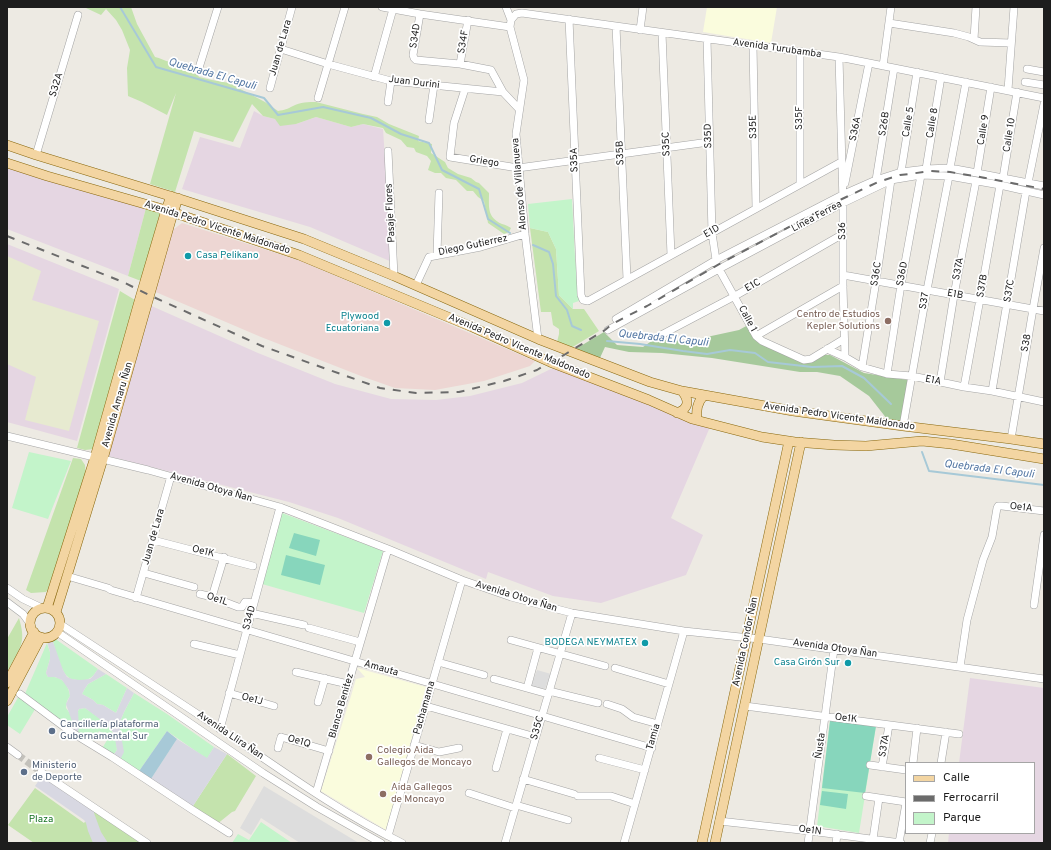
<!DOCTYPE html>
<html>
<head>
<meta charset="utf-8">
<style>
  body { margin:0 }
  #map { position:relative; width:1051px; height:850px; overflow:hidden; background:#edeae3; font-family:Overpass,sans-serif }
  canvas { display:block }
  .frame { position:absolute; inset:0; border:8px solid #1d1d1d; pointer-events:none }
  .legend { position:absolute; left:905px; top:762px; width:130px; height:72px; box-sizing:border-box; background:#fff; border:1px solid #a5a5a5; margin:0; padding:5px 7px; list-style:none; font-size:12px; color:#1d1d1d }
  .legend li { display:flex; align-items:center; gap:8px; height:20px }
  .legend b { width:20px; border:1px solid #a5a5a5 }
</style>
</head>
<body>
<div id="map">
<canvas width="1051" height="850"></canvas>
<div class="frame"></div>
<ul class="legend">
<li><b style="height:5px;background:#f3d5a2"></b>Calle</li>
<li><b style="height:5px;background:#6b6b6b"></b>Ferrocarril</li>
<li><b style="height:11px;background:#c3f4ca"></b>Parque</li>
</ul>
</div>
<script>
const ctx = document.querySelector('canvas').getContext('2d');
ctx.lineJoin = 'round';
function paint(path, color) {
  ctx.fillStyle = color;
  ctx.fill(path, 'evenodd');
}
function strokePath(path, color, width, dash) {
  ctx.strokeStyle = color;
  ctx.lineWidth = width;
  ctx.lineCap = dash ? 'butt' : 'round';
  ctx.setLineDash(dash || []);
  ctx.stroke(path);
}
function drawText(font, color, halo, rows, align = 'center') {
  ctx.font = font + ' Overpass,sans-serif';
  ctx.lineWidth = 3.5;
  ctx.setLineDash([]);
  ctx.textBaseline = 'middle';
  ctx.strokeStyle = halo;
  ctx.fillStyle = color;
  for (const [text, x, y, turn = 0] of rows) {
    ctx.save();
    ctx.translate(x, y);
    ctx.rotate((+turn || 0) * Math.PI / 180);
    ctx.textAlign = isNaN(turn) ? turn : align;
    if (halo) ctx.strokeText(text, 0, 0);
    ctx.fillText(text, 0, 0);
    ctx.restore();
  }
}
paint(new Path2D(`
  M182,223L301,261L535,361L530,366L484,381L435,390L395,388L361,376L261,337L151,290L170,232Z`), '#edd6d3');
paint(new Path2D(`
  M254,111L263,116L275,119L296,124L316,117L351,127L363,124L383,129L392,262L310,227L182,189L200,137L240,148Z
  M7,163L146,208L128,276L7,229Z
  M7,244L119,289L77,441L7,422Z
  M147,304L258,353L335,384L391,399L436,400L470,396L522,383L555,367L710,427L671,518L703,535L686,575L601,603L553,596L488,572L486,579L338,518L289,502L108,456Z
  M970,678L1044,688V843H948L949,833H1034V763H959Z`), '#e5d6e2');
paint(new Path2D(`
  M707,7H777L771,43L703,32Z
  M357,668L426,687L386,830L321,791L351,696L356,679L365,677Z`), '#fafcdd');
paint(new Path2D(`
  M7,256L41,271L32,300L99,321L69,431L25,420L36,377L7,364Z`), '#e7ead0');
paint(new Path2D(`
  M80,7H131L137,24L155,57C160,58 165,61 170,62C185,65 193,61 199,77L212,80L229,83L265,102L278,111C285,110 287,109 293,106C300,102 309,102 316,102L363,114L377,117L389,124L419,136L418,141L432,144L431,153L445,162L448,168L458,174L471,178L476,182L479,183L489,193C489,208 487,217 502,224C506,225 508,226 511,228L509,232L504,234L488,223L484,201L478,197L473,191H467L456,180L446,178L441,173H435L428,170L431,161L427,156L416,152L414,148L407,147L401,140L386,133L383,128L363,124L351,127L316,117L296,124L280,126L275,119L263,116L252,104L233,142L194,131L175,192L150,184L176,93L167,115L142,102L128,96L127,68L130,50L122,30L116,20L106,9L101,15L86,8Z
  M146,208L160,213L141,281L128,276Z
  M530,228L548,232L556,249L559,295L573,309H584L599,331L571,348L557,342L559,334V329L553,325L551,312H541Z
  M120,291L135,300L94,449L85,450L77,448Z
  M73,458L81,459L85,465L86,476L48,589L46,592L31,593L26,590Z
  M19,618C21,625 23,633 22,640C21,649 11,664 7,672V639Z
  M227,754L256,776L235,811L232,812L216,825L191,809Z
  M35,788L84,823L94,810L144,843H34L8,825Z`), '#c4e3ad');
paint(new Path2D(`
  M748,325L754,336L802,361L824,355H830L864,373L908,380L901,423L887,419L869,396L840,376L817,372H800L712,358L662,353L629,352L605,347L599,360L574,350L604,332L617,345L643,347L653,340L662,342L674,335L679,343L739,330Z`), '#a6c99b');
paint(new Path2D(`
  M572,199L575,257L579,301L573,303V309L559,295L556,249L548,232L530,228L528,204Z
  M29,452L71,461L48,519L12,508Z
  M282,513L383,551L364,613L262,584Z
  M54,638L98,669C93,677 89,681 80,680C76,680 71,680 68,677C61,672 55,648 52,639Z
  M47,643L50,652V659L46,673L48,677C50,677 52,677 54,677C64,678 69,687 70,696L67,701L66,708C72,715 75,723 71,732L37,706L20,734L7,725V717L20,694L24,696Z
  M106,674L127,688L116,713L103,705L97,704L93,700L82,694L84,690L88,684Z
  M134,693L167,714L214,747L207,759L167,731L137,774L119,762L121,739L119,724L124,712Z
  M85,708C101,719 117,728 117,750L112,757L101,750L109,737L99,731L91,744L78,733V711L79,709Z
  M830,721L876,726L859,833L817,826Z
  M261,822L292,843H232L238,834L249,840Z`), '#c3f4ca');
paint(new Path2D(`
  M294,533L320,540L316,556L289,548Z
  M286,555L325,565L320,585L281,575Z
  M830,721L876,726L865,793L822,788Z
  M822,791L848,794L846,809L820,805Z`), '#87d6bc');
paint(new Path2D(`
  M537,670L551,674L545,689L531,686Z
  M264,786L359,843H300L261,818L251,835L240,828Z`), '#ddd');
paint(new Path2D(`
  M52,639L63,670L67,677L72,679L80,680L90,679L93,676L98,669L106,674L88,684L84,690L82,694L84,695L93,700L97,704L103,705L116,713L127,688L134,693L124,712L119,724L124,752L119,762L112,757L117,750L115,739L113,732L105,723L85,708L79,709L78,711L79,727L78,733L71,732L73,724L66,704L70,696L69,690L62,680L55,677H48L46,673L50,659V652L47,641Z
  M177,739L207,758L214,747L227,754L191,809L149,782Z
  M44,773L94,807V813L101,832L108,843H93L88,831L86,823L84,820L35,786Z`), '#d8d8e2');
paint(new Path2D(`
  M167,731L177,739L149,782L137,774Z`), '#a7c9d7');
strokePath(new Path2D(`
  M120,7L156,67L264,98L278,115L323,107L371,118L401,134L429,143L442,170L479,189L488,219L510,233
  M533,245L549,252L553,264L556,296L567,310L572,326L581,330
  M607,341L640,344L683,351L707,354L730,350L755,353L768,362L812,367L842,366L864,378L891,404
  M922,452L929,471L1044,485`), '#a7c9d7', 2);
strokePath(new Path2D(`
  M18,755L41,772`), '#c3c1bb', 7, [7, 3.5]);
const minor = new Path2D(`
  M382,7L420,14L510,27
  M506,7L511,20L510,27L524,80L516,134L525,234L538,339
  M420,14L413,55L414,58L416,60L460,64L491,70L503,92
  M569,19L581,295L583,300L588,301L841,162
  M511,20L516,14L522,13L839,57L1044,98
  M889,23L954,33L969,37L980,42L1011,43
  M616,26L627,279
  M640,30L643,7
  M662,33L671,255
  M707,39L712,233L716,260L719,269L756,336L762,341L804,360L811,359L844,339
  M974,39L976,7
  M753,45L756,208
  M281,49L328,64L391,81L503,92L519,109
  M800,52V184
  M839,57L843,203V286L845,357
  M460,64L468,20
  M883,66L891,7
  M1027,69L1044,72
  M198,71L218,7
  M374,77L393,9
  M1025,82L1044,85
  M270,88L292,7
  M465,89L454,123L450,157L518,168L709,142
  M1008,90L1014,7
  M318,98L345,7
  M388,102L391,81
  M429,120L434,85
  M388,151L394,276
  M36,155L78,15
  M950,168L966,82
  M926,169L941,77
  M901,172L917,72
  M977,173L991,87
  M1003,178L1017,92
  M876,180L894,68
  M845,183L869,63
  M1028,183L1044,104
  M437,254L439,193
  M843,275L1044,311
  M416,285L429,257L481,247L525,234
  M616,319L716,260L842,195L876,180L901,172L926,169L950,168L977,173L1044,186
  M608,330L719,269L843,203L891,180L921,175L949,176L1000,185L1044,195
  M661,335L735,296L843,234
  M756,336L843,286
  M827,349L845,357L862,367L887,374L912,376L964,387L992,391L1044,402
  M862,367L876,281L891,180
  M887,374L901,285L921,175
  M940,382L954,295L976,181
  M964,387L980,299L1000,185
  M992,391L1026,191
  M903,426L927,290L949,176
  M7,436L148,470L280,507L388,549L462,580L511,597L572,613L684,631L759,639L1044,679
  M1011,439L1033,309L1044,248
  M153,540L253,566
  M144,573L194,587
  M67,576L108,588L111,590L652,748
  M7,588L23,599L42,608
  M200,594L212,597L238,607H242L245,602L254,603
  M212,597L224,557
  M136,598L171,476
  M7,602L23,614L31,625
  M1034,605L1044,535
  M251,613L304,625
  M60,624C116,661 172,697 228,734C284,772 341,813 402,843
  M309,628L360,642
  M57,632L263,773L317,807L381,843
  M511,640L605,666
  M194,644L240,655
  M438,662L484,675
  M960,667L967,620L983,560L992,537L997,508L998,506H1002L1044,511
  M615,668L669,684
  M296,672L348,684
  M494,679L548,694
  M527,688L538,648
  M549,691L598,703
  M229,693L274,706
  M20,694L71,732L112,757L191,809L229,833
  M318,702L325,678
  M607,704L622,709L633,717L658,724
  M426,706L536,737
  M745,706L959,734
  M220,729L280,507
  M414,745L439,752L459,748
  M7,747L18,755
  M278,748L281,737L329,751
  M599,758L645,770
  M913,763L917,728
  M941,763L946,732
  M870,765L906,770
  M882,767L889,725
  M496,768L507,729
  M41,772L147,843
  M523,779L574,794
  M316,793L388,549
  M469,793L515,808
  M578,796H611L635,804
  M866,796L906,802
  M516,805L568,820
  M719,821L810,831L901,843
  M388,836L462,580
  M873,839L879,798
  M505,843L572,613
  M624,843L684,631
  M808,843L834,649
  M836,843L837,834
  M899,843L906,803
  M930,843L932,833`);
const major = new Path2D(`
  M7,145L36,155L183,200L304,239L394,276L538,339L650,382L682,391L793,411L903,426L1011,439L1044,444
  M7,163L47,176L166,210L299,255L472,327L550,362L649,400L692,419L762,437L795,442L834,445L866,446L922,441L951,444L1044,459
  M677,413C690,408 689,400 682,391
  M697,420C696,410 697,403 704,395
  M47,608L95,457L140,298L166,210L171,196
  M30 623a15 15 0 1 1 30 0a15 15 0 1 1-30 0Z
  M56,612L103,459L171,220L178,198
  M7,683L34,632
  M7,701L41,637
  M702,843L789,441
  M715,843L801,442`);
strokePath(minor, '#a4a4a4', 8);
strokePath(major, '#88670d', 10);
strokePath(minor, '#fff', 7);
strokePath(major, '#f3d5a2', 9);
strokePath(new Path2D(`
  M7,236L123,282L149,295L262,346L380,388L416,393L459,392L504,381L537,370L550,362L564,355L605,330L612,324L647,306L721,263L842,199L878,182L900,175L909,174L931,171L950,172L980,177L1044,189`), '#6b6b6b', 2, [8, 8]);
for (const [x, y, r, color] of [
  [188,256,4,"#0f9aa8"],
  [888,321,4,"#8d6e63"],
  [387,323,4,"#0f9aa8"],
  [645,643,4,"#0f9aa8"],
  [848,663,4,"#0f9aa8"],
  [52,731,4,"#5c6f8a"],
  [369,757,4,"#8d6e63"],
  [24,772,4,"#5c6f8a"],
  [383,794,4,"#8d6e63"]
]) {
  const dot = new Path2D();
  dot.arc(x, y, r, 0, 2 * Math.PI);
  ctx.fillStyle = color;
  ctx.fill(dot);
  strokePath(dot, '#fff', 1.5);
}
drawText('10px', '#1d1d1d', '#fff', [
  ["S34D",416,36,-81],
  ["S34F",464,42,-81],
  ["Juan de Lara",281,48,-74],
  ["Avenida Turubamba",777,49,8],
  ["Juan Durini",414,83,7],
  ["S32A",57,85,-73],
  ["S35F",800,118,-90],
  ["Calle 5",909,122,-81],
  ["Calle 8",933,123,-81],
  ["S26B",885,124,-81],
  ["S35E",754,127,-91],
  ["S36A",856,129,-79],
  ["Calle 9",984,130,-81],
  ["Calle 10",1010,135,-81],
  ["S35D",709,136,-91],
  ["S35C",667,144,-92],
  ["S35B",621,153,-93],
  ["S35A",575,160,-92],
  ["Griego",484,162,9],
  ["Alonso de Villanueva",520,184,-95],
  ["Pasaje Flores",391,213,-93],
  ["Línea Ferrea",817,217,-28],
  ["Avenida Pedro Vicente Maldonado",217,228,18],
  ["S36",843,231,-91],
  ["E1D",712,232,-29],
  ["Diego Gutierrez",473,246,-12],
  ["S37A",959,269,-79],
  ["S36C",877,274,-81],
  ["S36D",903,274,-80],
  ["E1C",753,286,-30],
  ["S37B",983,286,-80],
  ["S37C",1010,291,-80],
  ["E1B",955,295,10],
  ["S37",925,301,-80],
  ["Calle 1",747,319,61],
  ["S38",1027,343,-80],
  ["Avenida Pedro Vicente Maldonado",519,347,23],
  ["E1A",933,381,11],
  ["Avenida Amaru Ñan",118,405,-74],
  ["Avenida Pedro Vicente Maldonado",839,417,8],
  ["Avenida Otoya Ñan",211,488,16],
  ["Oe1A",1021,508,6],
  ["Juan de Lara",154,537,-74],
  ["Oe1K",203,552,14],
  ["Avenida Otoya Ñan",516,597,17],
  ["Oe1L",217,600,19],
  ["S34D",250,618,-75],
  ["Avenida Condor Ñan",746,642,-78],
  ["Avenida Otoya Ñan",835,649,8],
  ["Amauta",381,669,16],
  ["Oe1J",252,700,15],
  ["Blanca Benitez",342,706,-74],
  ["Pachamama",425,708,-74],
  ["Oe1K",846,719,7],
  ["S35C",538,728,-74],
  ["Avenida Llira Ñan",230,736,34],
  ["Tamia",654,737,-74],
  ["Oe1Q",299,742,16],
  ["Ñusta",821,746,-82],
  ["S37A",885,746,-80],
  ["Oe1N",810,831,7]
]);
drawText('10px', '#0d838f', '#fff', [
  ["Casa Pelikano",196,256,"left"],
  ["Plywood",379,317],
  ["Ecuatoriana",379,329],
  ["BODEGA NEYMATEX",637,643],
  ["Casa Girón Sur",840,663]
], 'right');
drawText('10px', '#785e54', '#fff', [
  ["Centro de Estudios",880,315,"right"],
  ["Kepler Solutions",880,327,"right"],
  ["Colegio Aida",377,751],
  ["Gallegos de Moncayo",377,763],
  ["Aida Gallegos",391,788],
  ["de Moncayo",391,800]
], 'left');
drawText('10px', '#4e5e75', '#fff', [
  ["Cancillería plataforma",60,725],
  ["Gubernamental Sur",60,737],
  ["Ministerio",32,766],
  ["de Deporte",32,778]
], 'left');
drawText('10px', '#147121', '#fff', [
  ["Plaza",41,820]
]);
drawText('italic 11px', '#5276a3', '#fff', [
  ["Quebrada El Capuli",212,75,16],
  ["Quebrada El Capuli",663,339,6],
  ["Quebrada El Capuli",989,470,7]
]);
</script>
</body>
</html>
